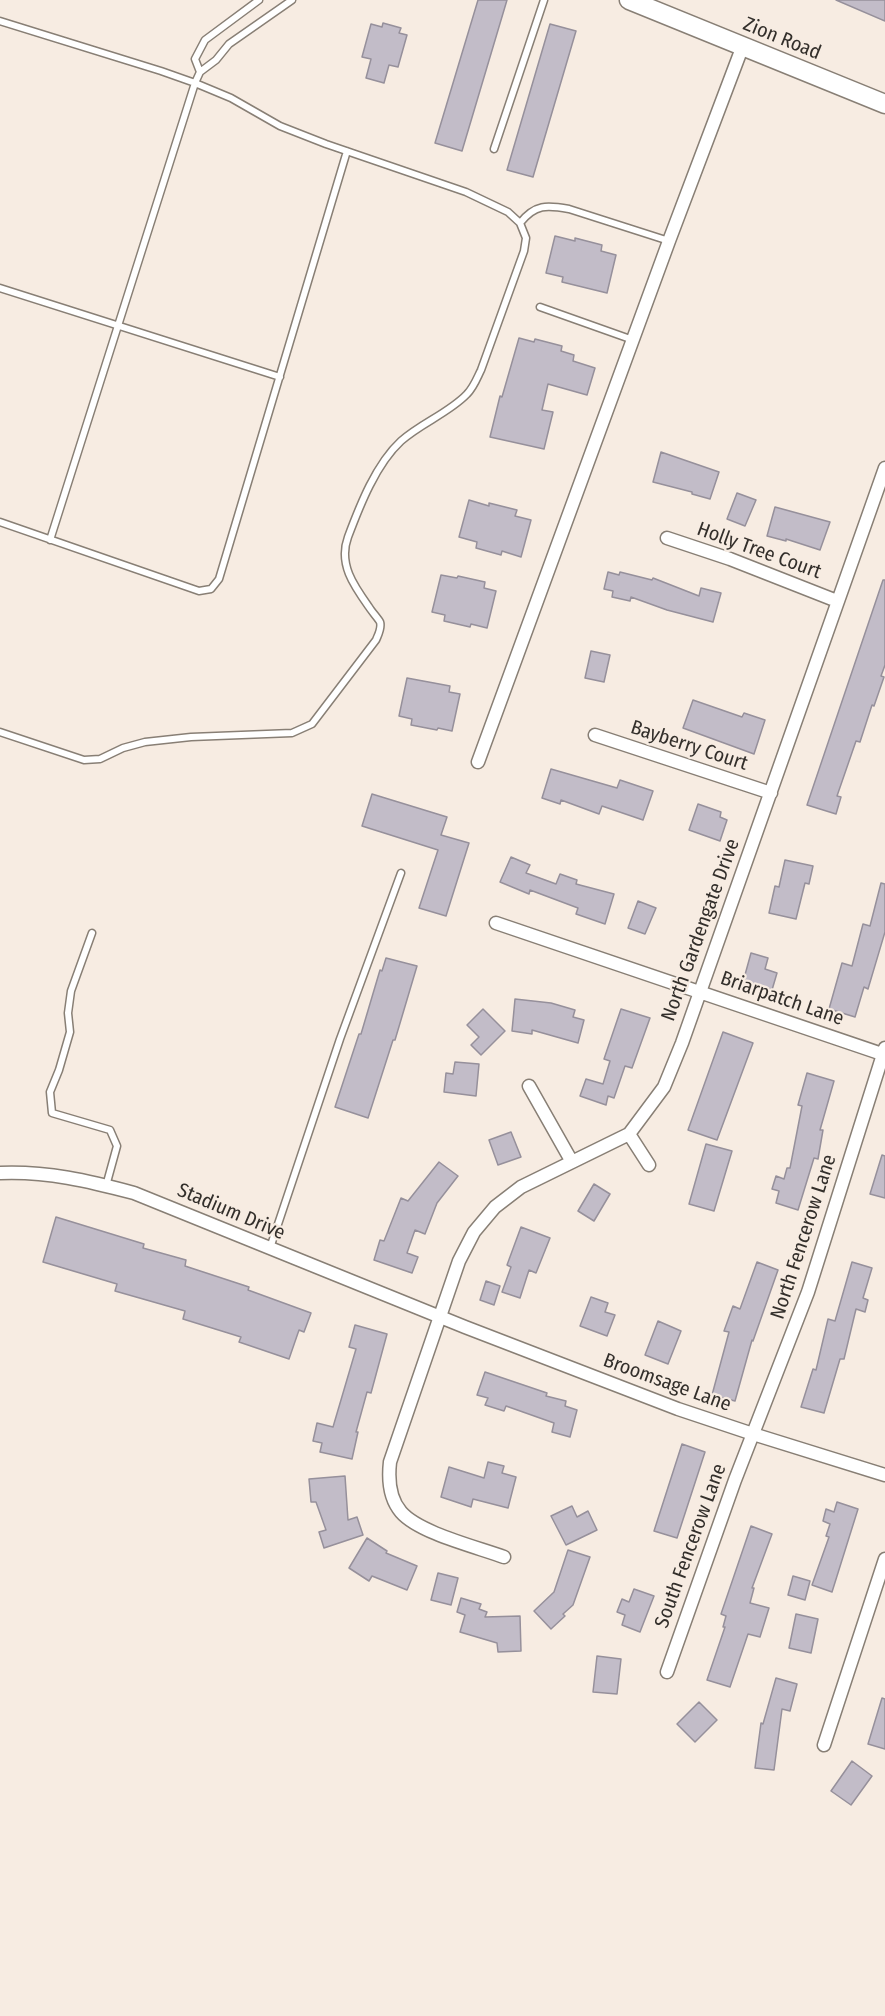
<!DOCTYPE html>
<html>
<head>
<meta charset="utf-8">
<style>
  body { margin:0 }
  canvas { display:block; background:#f7ece2 }
</style>
</head>
<body>
<canvas width="885" height="2016"></canvas>
<script>
const ctx = document.querySelector('canvas').getContext('2d');
ctx.lineJoin = 'round';
function paint(path, color) {
  ctx.fillStyle = color;
  ctx.fill(path, 'evenodd');
}
function strokePath(path, color, width, dash) {
  ctx.strokeStyle = color;
  ctx.lineWidth = width;
  ctx.lineCap = dash ? 'butt' : 'round';
  ctx.setLineDash(dash || []);
  ctx.stroke(path);
}
function drawText(font, color, halo, rows, align = 'center') {
  ctx.font = font + ' "Fira Sans Condensed",sans-serif';
  ctx.lineWidth = 4.5;
  ctx.setLineDash([]);
  ctx.textBaseline = 'middle';
  ctx.strokeStyle = halo;
  ctx.fillStyle = color;
  for (const [text, x, y, turn = 0] of rows) {
    ctx.save();
    ctx.translate(x, y);
    ctx.rotate((+turn || 0) * Math.PI / 180);
    ctx.textAlign = isNaN(turn) ? turn : align;
    if (halo) ctx.strokeText(text, 0, 0);
    ctx.fillText(text, 0, 0);
    ctx.restore();
  }
}
const building = new Path2D(`
  M478,0H507L462,151L435,143Z
  M836,0H885V21Z
  M383,23L401,28L399,33L407,35L398,67L389,65L384,83L366,78L371,59L362,57L371,24L382,27Z
  M550,24L576,31L533,177L507,170Z
  M555,236L575,241V238L602,245L601,251L616,255L607,293L562,282L563,277L546,273Z
  M519,338L534,342L535,339L562,346L561,351L574,355L573,361L595,368L587,395L548,384L542,410L553,412L544,449L490,437L500,396L502,397Z
  M661,452L719,472L710,499L692,494V492L653,482Z
  M737,493L756,500L745,526L727,519Z
  M469,500L489,506V503L517,510L515,516L531,520L521,557L502,551L501,555L476,548L477,542L459,537Z
  M775,507L830,522L820,550L786,539V541L767,536Z
  M608,572L619,575L620,572L652,580L653,578L699,596L701,588L721,593L713,622L667,610L631,597L630,601L612,597L613,591L604,589Z
  M441,575L457,578L458,576L485,582L484,588L496,591L487,628L471,624L470,627L444,621L445,615L432,612Z
  M883,580H885V665L881,676L884,677L874,706L872,705L860,742L856,741L837,796L841,797L836,814L807,805Z
  M591,651L610,655L604,682L585,678Z
  M407,678L450,686L449,692L460,694L452,731L438,728L437,730L411,725L412,719L399,716Z
  M693,700L742,717L744,713L765,720L754,754L683,728Z
  M551,769L617,788L620,780L653,791L643,820L602,806L599,814L561,800L560,804L542,798Z
  M372,794L447,817L441,835L469,843L446,916L419,908L438,850L362,826Z
  M698,804L721,812L720,817L727,820L720,841L689,830Z
  M511,857L530,865L526,873L556,884L560,874L577,880L576,884L614,894L605,924L576,914L578,908L530,890L529,894L500,882Z
  M785,860L813,866L809,884L805,883L796,919L769,913L775,886L779,887Z
  M881,883L885,884V932L868,989L864,987L855,1017L829,1009L842,963L852,966L863,924L870,926Z
  M638,901L656,908L645,934L628,928Z
  M751,953L768,958L765,969L777,973L772,990L743,982Z
  M386,958L417,966L395,1040H393L368,1118L335,1107L359,1034H361L380,970L382,971Z
  M515,999L551,1003L575,1010L573,1017L584,1020L578,1043L532,1030V1034L512,1031Z
  M483,1009L505,1031L481,1055L471,1045L479,1037L467,1025Z
  M621,1009L650,1018L632,1068L625,1066L614,1098L608,1096L606,1105L580,1096L586,1079L603,1084L610,1061L604,1059Z
  M723,1032L753,1043L717,1140L688,1130Z
  M455,1062L479,1064L476,1096L444,1092L446,1073L453,1074Z
  M807,1073L834,1081L820,1130H823L818,1159L814,1158L798,1210L776,1203L779,1191L772,1189L776,1176L784,1179L787,1168H790L802,1106L798,1105Z
  M511,1132L521,1157L498,1165L489,1140Z
  M706,1144L732,1151L714,1211L689,1204Z
  M882,1155L885,1156V1198L870,1194Z
  M439,1162L458,1176L437,1203L425,1234L415,1230L407,1253L418,1257L412,1273L374,1260L380,1240L384,1241L401,1198L408,1201Z
  M594,1184L610,1194L594,1221L578,1211Z
  M56,1217L144,1244L143,1248L186,1260L185,1266L249,1287L248,1290L311,1313L304,1332L299,1330L289,1359L239,1342L241,1337L183,1319L185,1311L115,1291L117,1284L43,1262Z
  M521,1227L550,1238L536,1273L529,1270L520,1298L502,1292L511,1267L507,1265Z
  M757,1262L778,1270L753,1341L752,1340L735,1401L712,1395L729,1332L724,1331L733,1306L740,1309Z
  M852,1262L872,1268L863,1298L868,1300L865,1312L856,1309L844,1359H840L824,1413L801,1407L813,1369L816,1370L828,1319L835,1321Z
  M486,1281L500,1286L494,1305L480,1300Z
  M591,1297L608,1303L605,1312L615,1315L607,1336L580,1326Z
  M658,1321L681,1331L668,1364L645,1355Z
  M355,1325L387,1334L371,1393L367,1392L356,1432H358L352,1459L320,1452L322,1443L313,1441L317,1423L333,1427L356,1349L349,1347Z
  M485,1372L547,1393L546,1396L566,1401L565,1406L577,1410L570,1437L552,1432L554,1423L506,1406L504,1411L485,1405L488,1398L477,1395Z
  M682,1444L705,1452L677,1538L654,1531Z
  M488,1462L504,1466L502,1473L516,1477L508,1508L473,1499L471,1507L441,1497L449,1467L484,1478Z
  M345,1476L348,1520L357,1517L363,1535L324,1548L319,1532L326,1530L316,1502H311L309,1479Z
  M837,1502L858,1509L832,1592L812,1585L829,1537L826,1536L830,1524L823,1521L826,1509L834,1512Z
  M572,1506L577,1517L588,1511L597,1530L566,1545L551,1516Z
  M751,1526L772,1534L752,1588H754L750,1603L769,1608L760,1637L748,1634L730,1687L707,1680L725,1627H723L726,1616L721,1614Z
  M367,1538L387,1551L386,1553L417,1566L407,1590L372,1576L369,1581L349,1568Z
  M568,1550L590,1557L573,1605L563,1614L565,1616L551,1629L534,1611L554,1592Z
  M438,1573L458,1578L451,1605L431,1600Z
  M793,1576L810,1581L805,1600L788,1595Z
  M634,1589L654,1596L640,1632L622,1625L625,1615L617,1612L622,1599L629,1602Z
  M461,1598L481,1604L479,1609L487,1612L485,1617L520,1616L521,1651L498,1652L497,1643L460,1632L465,1615L457,1612Z
  M796,1614L818,1619L811,1653L789,1648Z
  M597,1656L621,1659L617,1694L593,1692Z
  M776,1678L797,1684L790,1711L782,1709L774,1770L755,1768L761,1723L763,1724Z
  M882,1698L885,1699V1749L868,1744Z
  M699,1702L717,1720L695,1742L677,1724Z
  M852,1761L872,1776L851,1805L831,1791Z`);
paint(building, '#c2bcc8');
strokePath(building, '#96909b', 1.5);
const service = new Path2D(`
  M0,21L161,71L195,83L50,540
  M200,72L195,59L205,40L259,0
  M494,149L544,0
  M520,223C535,204 547,205 569,209L669,241
  M0,288L280,377
  M540,307L633,340
  M0,522L199,591L211,589L219,579L347,151
  M0,732L84,760L100,759L123,748L145,742L191,737L292,733L312,724L376,640C378,635 382,628 380,622C378,618 372,612 369,607C354,586 338,564 348,537C360,505 376,464 401,441C421,423 449,413 467,394C474,387 477,378 481,370L524,251L526,238L520,223L508,212L466,192L326,144L280,126L231,98L195,83L200,72L216,60L229,44L292,0
  M92,933L71,991L68,1013L70,1032L59,1070L50,1092L52,1113L110,1130L117,1146L106,1186
  M270,1248L340,1039L401,873`);
const minor = new Path2D(`
  M667,538L730,559L837,601
  M595,735L771,793
  M478,762L669,241L742,48
  M496,923L885,1055
  M529,1086L572,1162
  M629,1134L649,1165
  M0,1173C47,1171 89,1181 134,1193L465,1327L678,1409L753,1434L885,1475
  M504,1557C477,1547 419,1533 401,1512C389,1498 388,1480 390,1462L459,1261L474,1232L495,1207L521,1187L629,1134L664,1087L682,1043L885,468
  M667,1672L735,1480L808,1292L885,1048
  M824,1745L885,1559`);
const secondary = new Path2D(`
  M629,0L885,104`);
strokePath(service, '#887f75', 9);
strokePath(minor, '#887f75', 15);
strokePath(secondary, '#887f75', 21);
strokePath(service, '#fff', 6);
strokePath(minor, '#fff', 12);
strokePath(secondary, '#fff', 18);
drawText('20px', '#332f2b', '#f7ece2', [
  ["Zion Road",782,39,22],
  ["Holly Tree Court",759,551,20],
  ["Bayberry Court",689,746,18],
  ["North Gardengate Drive",701,930,-70],
  ["Briarpatch Lane",782,999,19],
  ["Stadium Drive",231,1212,23],
  ["North Fencerow Lane",804,1237,-72],
  ["Broomsage Lane",667,1383,20],
  ["South Fencerow Lane",691,1546,-70]
]);
</script>
</body>
</html>
